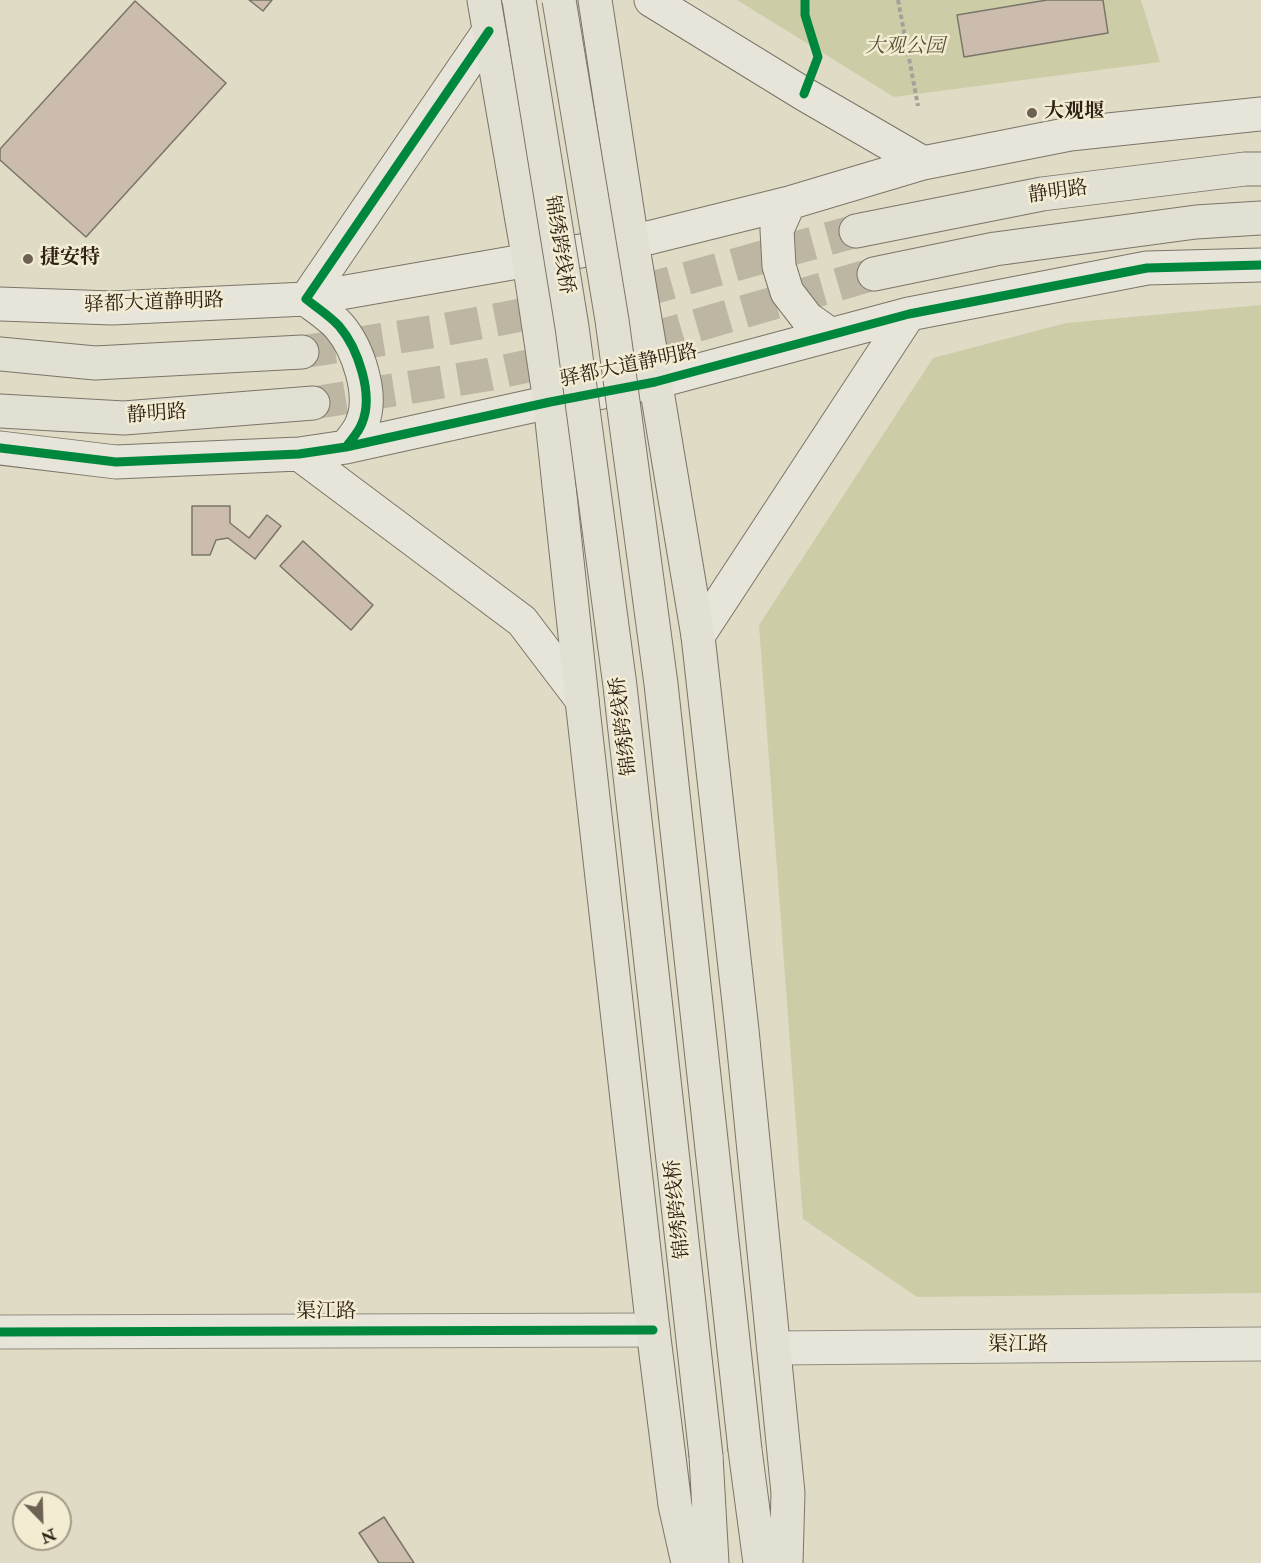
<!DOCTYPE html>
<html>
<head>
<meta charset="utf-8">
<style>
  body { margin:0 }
  #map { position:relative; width:1261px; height:1563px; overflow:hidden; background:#e0dbc5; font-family:"IM FELL Double Pica",serif }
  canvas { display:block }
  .north { position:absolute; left:12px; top:1491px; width:60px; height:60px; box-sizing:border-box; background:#f2ecd2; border:2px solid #a49a86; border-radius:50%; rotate:157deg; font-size:16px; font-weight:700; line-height:24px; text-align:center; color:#2e2014 }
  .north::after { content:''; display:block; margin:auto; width:21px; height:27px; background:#6c6152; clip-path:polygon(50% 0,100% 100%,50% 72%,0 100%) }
</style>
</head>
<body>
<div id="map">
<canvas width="1261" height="1563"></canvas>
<div class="north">N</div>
</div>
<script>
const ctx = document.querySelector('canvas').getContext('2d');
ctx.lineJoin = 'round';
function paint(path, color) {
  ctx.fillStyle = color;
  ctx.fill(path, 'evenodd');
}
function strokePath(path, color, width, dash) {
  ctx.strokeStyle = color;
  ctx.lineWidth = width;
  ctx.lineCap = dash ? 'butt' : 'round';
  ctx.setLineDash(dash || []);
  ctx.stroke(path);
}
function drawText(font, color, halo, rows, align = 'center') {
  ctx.font = font + ' "IM FELL Double Pica","Noto Serif SC",serif';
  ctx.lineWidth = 5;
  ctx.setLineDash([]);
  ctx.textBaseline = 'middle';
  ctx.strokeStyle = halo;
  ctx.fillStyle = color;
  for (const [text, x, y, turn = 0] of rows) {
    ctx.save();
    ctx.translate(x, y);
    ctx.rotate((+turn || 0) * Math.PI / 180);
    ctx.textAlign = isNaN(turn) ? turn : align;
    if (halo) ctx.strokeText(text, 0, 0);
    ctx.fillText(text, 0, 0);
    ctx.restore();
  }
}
paint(new Path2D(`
  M737,0H1141L1160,62L894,97Z
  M1261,305V1293L917,1297L803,1219L759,625L933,358L1066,323Z`), '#cccda6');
const building = new Path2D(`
  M249,0H272L263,11Z
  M1047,0H1103L1108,33L964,57L957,15Z
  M135,1L226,83L86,237L0,160V149Z
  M192,506H230V523L249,538L267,515L281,526L255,559L228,538L216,540L210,555H192Z
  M303,541L373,605L351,630L280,566Z
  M384,1517L414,1563H379L359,1533Z`);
paint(building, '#cbbcae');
strokePath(building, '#7a7568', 1.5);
strokePath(new Path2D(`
  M302,352L437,331L627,295L856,231
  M313,403L486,375L636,343L874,274`), '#bcb6a2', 33, [33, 16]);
const street = new Path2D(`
  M0,1332L653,1330
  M774,1348L1261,1344`);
const secondary = new Path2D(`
  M651,0L804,94L923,163
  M789,203L777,230L779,266L787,292L807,318L831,335
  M0,304L112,308L306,299L632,242L789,203L923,163L1070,134L1261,114
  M346,447C351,440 359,432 362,423C374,395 358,348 339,326C330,316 316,307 306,299L489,31
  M0,448L116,462L299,454L346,447L550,402L655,382L909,314L1147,268L1261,265
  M299,454L522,621L582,700
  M698,636L909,314`);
const primary = new Path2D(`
  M484,0L529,261L550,402L582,700L653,1330L675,1505L688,1563
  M595,0L632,242L698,636L742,1030L788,1493L786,1563
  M856,231L1042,194L1245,169H1261
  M874,274L995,249L1196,222L1261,218
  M0,354L95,363L302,352
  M0,411L124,418L313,403
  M745,1450L760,1563
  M706,1456L712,1563`);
strokePath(street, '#928d80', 35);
strokePath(secondary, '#7a7568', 35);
strokePath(primary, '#7a7568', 35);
strokePath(new Path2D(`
  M898,0L918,106`), '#a4a198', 4, [4.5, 3]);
strokePath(street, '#e7e4d9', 33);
strokePath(secondary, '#e7e4d9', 33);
strokePath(primary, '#e2dfd3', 33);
const primaryBridge = new Path2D(`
  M519,0L572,327L620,686L706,1456
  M559,0L612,320L661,684L745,1450`);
strokePath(primaryBridge, '#7a7568', 35, []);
strokePath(primaryBridge, '#e2dfd3', 33);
strokePath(new Path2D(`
  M804,94L818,57L805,15V0
  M346,447C351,440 359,432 362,423C374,395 358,348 339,326C330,316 316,307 306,299L489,31
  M0,448L116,462L299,454L346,447L550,402L655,382L909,314L1147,268L1261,265
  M0,1332L653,1330`), '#00873e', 9);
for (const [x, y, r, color] of [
  [1032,113,6,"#6c6152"],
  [28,259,6,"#6c6152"]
]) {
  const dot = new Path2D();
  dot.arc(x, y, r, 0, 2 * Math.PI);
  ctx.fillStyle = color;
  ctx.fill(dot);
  strokePath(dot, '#f2ecd2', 2);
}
drawText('italic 20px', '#595038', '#f2ecd2', [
  ["大观公园",905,48]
]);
drawText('bold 20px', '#2e2014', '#f2ecd2', [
  ["大观堰",1044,113],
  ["捷安特",40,259]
], 'left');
drawText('20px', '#2e2014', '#f2ecd2', [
  ["静明路",1058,193,-8],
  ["锦绣跨线桥",558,245,81],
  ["驿都大道静明路",154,304,-2],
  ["驿都大道静明路",629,367,-12],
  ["静明路",157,415,-4],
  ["锦绣跨线桥",625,726,-97],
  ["锦绣跨线桥",679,1209,-96],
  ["渠江路",326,1313],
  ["渠江路",1018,1346]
]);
</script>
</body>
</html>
